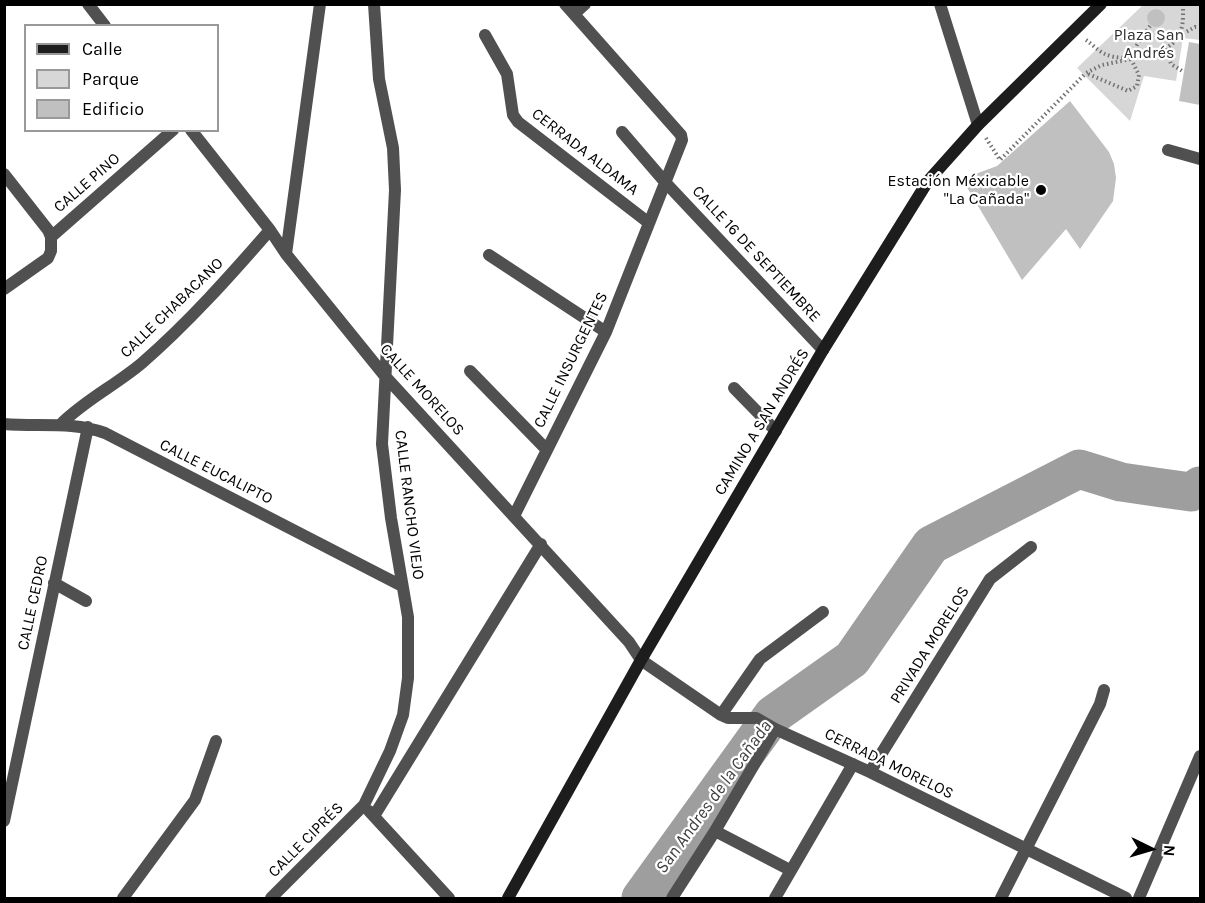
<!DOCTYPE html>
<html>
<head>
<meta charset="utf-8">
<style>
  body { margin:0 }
  #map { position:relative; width:1205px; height:903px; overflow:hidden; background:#fff; font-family:Karla,sans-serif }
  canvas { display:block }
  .frame { position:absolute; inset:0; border:6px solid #000; pointer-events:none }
  .legend { position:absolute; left:24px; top:24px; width:195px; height:108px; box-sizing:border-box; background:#fff; border:2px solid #999; margin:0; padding:8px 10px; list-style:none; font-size:18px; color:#000 }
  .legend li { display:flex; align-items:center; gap:12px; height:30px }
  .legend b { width:30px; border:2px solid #999 }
  .north { position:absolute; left:1121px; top:819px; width:60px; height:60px; -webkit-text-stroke:4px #fff; paint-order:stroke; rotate:95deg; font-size:16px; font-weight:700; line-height:24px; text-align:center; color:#000 }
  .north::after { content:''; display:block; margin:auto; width:21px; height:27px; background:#000; clip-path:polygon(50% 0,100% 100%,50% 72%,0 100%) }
</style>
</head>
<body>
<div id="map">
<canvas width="1205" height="903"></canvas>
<div class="frame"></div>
<ul class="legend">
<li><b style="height:8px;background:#1d1d1d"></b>Calle</li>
<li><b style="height:16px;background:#d7d7d7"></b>Parque</li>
<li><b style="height:16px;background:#c0c0c0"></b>Edificio</li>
</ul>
<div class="north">N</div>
</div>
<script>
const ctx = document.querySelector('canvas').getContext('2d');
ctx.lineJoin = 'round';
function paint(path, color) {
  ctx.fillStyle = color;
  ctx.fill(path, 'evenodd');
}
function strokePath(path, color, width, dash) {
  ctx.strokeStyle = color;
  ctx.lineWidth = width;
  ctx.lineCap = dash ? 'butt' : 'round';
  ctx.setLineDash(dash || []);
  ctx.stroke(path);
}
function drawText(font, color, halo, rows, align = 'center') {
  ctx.font = font + ' Karla,sans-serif';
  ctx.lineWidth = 4.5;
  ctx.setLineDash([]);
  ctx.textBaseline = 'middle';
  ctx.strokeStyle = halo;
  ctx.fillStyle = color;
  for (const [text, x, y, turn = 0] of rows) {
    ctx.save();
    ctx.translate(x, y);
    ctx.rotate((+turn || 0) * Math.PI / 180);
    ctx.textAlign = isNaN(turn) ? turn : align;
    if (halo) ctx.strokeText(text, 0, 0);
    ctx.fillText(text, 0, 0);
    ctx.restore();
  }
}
paint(new Path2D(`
  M1143,5H1200V40L1183,38L1176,81L1144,76L1130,121L1077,68Z`), '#d7d7d7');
strokePath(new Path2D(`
  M641,898L773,715L852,659L931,545L1079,469L1121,482L1162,488L1191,492L1200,486`), '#9e9e9e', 39);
paint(new Path2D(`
  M1147 18a9 9 0 1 1 18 0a9 9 0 1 1-18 0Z
  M1189,42L1200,44V105L1179,101Z
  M1070,101L1109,152L1114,164L1116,178L1113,201L1080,249L1066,229L1022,280L962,179L997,166Z`), '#c0c0c0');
strokePath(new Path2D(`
  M1179,36L1195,27H1200
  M1086,40C1092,44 1098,51 1105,54C1124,63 1167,56 1178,37C1184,27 1183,15 1183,4
  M1166,49L1171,64L1184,72
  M1131,58L1137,45L1150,26
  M1131,59L1139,75L1137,86L1128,91L1086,73L1102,65Z
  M986,138L1000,160L1086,73`), '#727272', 4, [1.5, 3]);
strokePath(new Path2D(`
  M1168,150L1200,159
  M734,388L776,431`), '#505050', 12);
strokePath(new Path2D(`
  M88,4L105,26
  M940,4L978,125
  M574,14L585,4
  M485,35L507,74L513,115L518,122L649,223
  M191,130L270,230L286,254L384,375L629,642L641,660L721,715L728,718H756L775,729L870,772L1126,898
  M622,132L665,182L823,350
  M4,174L48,230L51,237
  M286,254L320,4
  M489,255L606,332
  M4,289L48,258L51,251V237L173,130
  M470,371L546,449
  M4,424C39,427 71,421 105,433L402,586
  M61,424C85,400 116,385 142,363C188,323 230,276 270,230
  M514,516L606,332L682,140L681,135L565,4
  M54,583L86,601
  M721,715L760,659L823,612
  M870,772L990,579L1031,547
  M369,811L449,898
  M374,816L541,544
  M4,821L88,427
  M715,831L790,870
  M123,898L195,800L216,741
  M271,898L364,805L390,751L403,715L408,678V617L391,518L382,444L395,190L393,148L379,79L374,4
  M672,898L715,831L775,729
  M775,898L853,764
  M1001,898L1100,704L1104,690
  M1139,898L1200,756`), '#505050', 12);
strokePath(new Path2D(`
  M508,898L641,660L823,350L928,181L978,125L1101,4`), '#1d1d1d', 12);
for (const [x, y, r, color] of [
  [1041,190,6,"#000"]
]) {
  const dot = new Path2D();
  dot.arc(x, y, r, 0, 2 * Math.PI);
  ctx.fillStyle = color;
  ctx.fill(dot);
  strokePath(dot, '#fff', 2);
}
drawText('16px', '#2e2e2e', '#fff', [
  ["Plaza San",1149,35],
  ["Andrés",1149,53]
]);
drawText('16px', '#000', '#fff', [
  ["CERRADA ALDAMA",585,152,38],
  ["CALLE PINO",87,183,-41],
  ["CALLE 16 DE SEPTIEMBRE",756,254,47],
  ["CALLE CHABACANO",172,308,-44],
  ["CALLE INSURGENTES",571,360,-64],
  ["CALLE MORELOS",422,390,48],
  ["CAMINO A SAN ANDRÉS",762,422,-59],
  ["CALLE EUCALIPTO",216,472,27],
  ["CALLE RANCHO VIEJO",409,505,83],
  ["CALLE CEDRO",33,603,-78],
  ["PRIVADA MORELOS",930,645,-58],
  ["CERRADA MORELOS",889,764,26],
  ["CALLE CIPRÉS",306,840,-45]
]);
drawText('16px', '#000', '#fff', [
  ["Estación Méxicable",1029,181],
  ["\"La Cañada\"",1029,199]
], 'right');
drawText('italic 18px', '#3f3f3f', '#fff', [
  ["San Andres de la Cañada",714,797,-54]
]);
</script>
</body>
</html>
